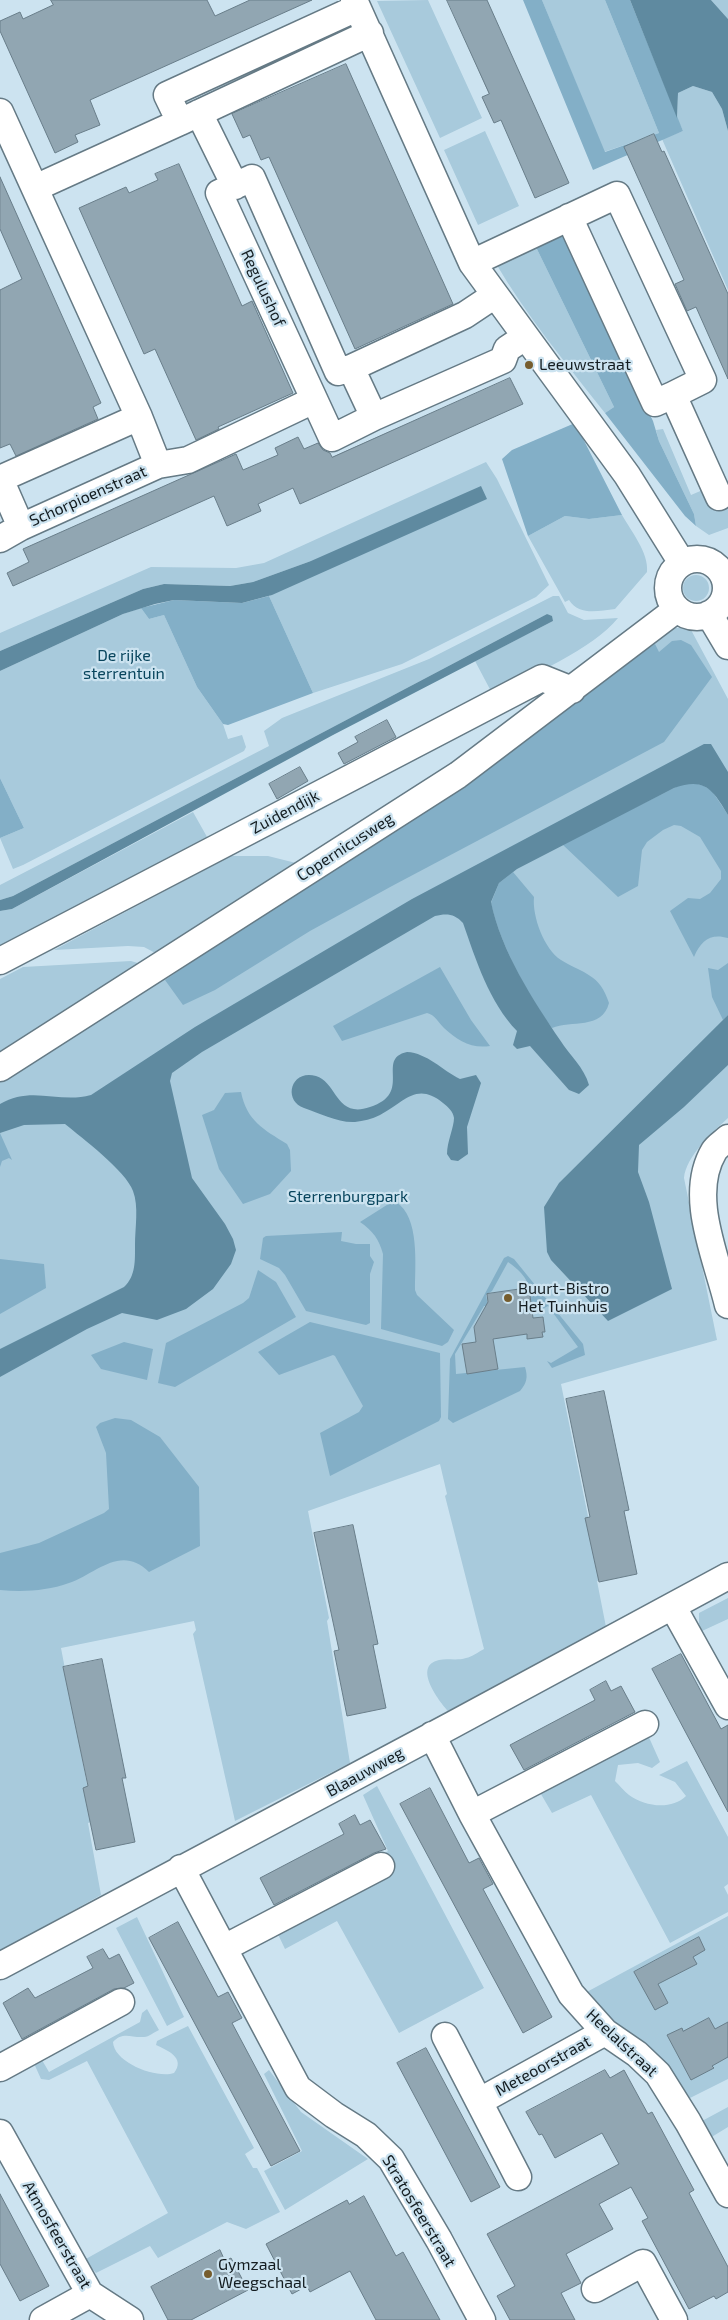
<!DOCTYPE html>
<html>
<head>
<meta charset="utf-8">
<style>
  body { margin:0 }
  canvas { display:block; background:#cce3f0 }
</style>
</head>
<body>
<canvas width="728" height="2320"></canvas>
<script>
const ctx = document.querySelector('canvas').getContext('2d');
ctx.lineJoin = 'round';
function paint(path, color) {
  ctx.fillStyle = color;
  ctx.fill(path, 'evenodd');
}
function strokePath(path, color, width, dash) {
  ctx.strokeStyle = color;
  ctx.lineWidth = width;
  ctx.lineCap = dash ? 'butt' : 'round';
  ctx.setLineDash(dash || []);
  ctx.stroke(path);
}
function drawText(font, color, halo, rows, align = 'center') {
  ctx.font = font + ' "Exo 2",sans-serif';
  ctx.lineWidth = 4.5;
  ctx.setLineDash([]);
  ctx.textBaseline = 'middle';
  ctx.strokeStyle = halo;
  ctx.fillStyle = color;
  for (const [text, x, y, turn = 0] of rows) {
    ctx.save();
    ctx.translate(x, y);
    ctx.rotate((+turn || 0) * Math.PI / 180);
    ctx.textAlign = isNaN(turn) ? turn : align;
    if (halo) ctx.strokeText(text, 0, 0);
    ctx.fillText(text, 0, 0);
    ctx.restore();
  }
}
paint(new Path2D(`
  M428,0L482,118L440,138L377,1Z
  M542,0H605L659,133L604,152Z
  M711,0H728V19Z
  M693,86L712,92L722,109L728,131V290L662,139L683,131L677,118L678,93Z
  M485,131L519,206L478,225L444,150Z
  M534,243L614,407L605,413C567,365 526,315 495,262Z
  M663,429L691,495L705,489L728,499V528L709,535L696,526L694,514L659,441L656,430Z
  M486,462L497,479L549,585L536,597L402,664L313,693L269,596L311,561L253,582L230,586L164,584L143,589L0,651V633L151,567L236,568L264,563Z
  M622,515C631,531 649,553 647,572L615,609C598,611 579,616 569,600L565,602L528,536L565,516L589,519Z
  M683 588a13 13 0 1 1 26 0a13 13 0 1 1-26 0Z
  M553,596H559L568,613L584,620L618,618C593,649 530,676 493,695L475,661L553,621L547,614L13,896L0,900V885L269,746L264,731L282,718L429,659Z
  M141,608L149,619L164,615L197,687L223,724L228,739L242,735L246,747L244,751L23,865L13,869L0,838L24,828L0,778V671L123,614Z
  M673,628H690L728,699V1118C713,1132 686,1156 684,1178L717,1340L561,1384L601,1580L597,1581L606,1627L448,1711C439,1701 412,1666 439,1660C447,1658 457,1661 466,1658C472,1657 478,1652 484,1649L445,1496L447,1494L440,1464L308,1511L329,1618L327,1621L350,1763L235,1821L193,1634L196,1630L194,1621L61,1648L94,1821L88,1823L101,1895L0,1951V1073L224,943Z
  M193,812L211,844L0,947V911L12,909Z
  M231,856H268L296,863L159,955L144,947L128,946L54,950Z
  M131,961L144,965L0,1058V979L23,967Z
  M728,1598V1619L702,1631L699,1624V1613Z
  M647,1733L660,1762L652,1768L638,1763L618,1765L615,1781C619,1785 624,1791 629,1795C645,1807 672,1810 686,1796L675,1782L659,1775L687,1761L728,1837V1884L724,1887L728,1895V1912L670,1943L591,1795L552,1813L538,1789Z
  M377,1786L484,1988L399,2033L337,1921L285,1949L275,1928L388,1851L363,1795Z
  M728,1916V2079L690,2098L669,2068L603,2015L583,1994Z
  M137,1917L184,2017L167,2026L116,1928Z
  M147,2009L159,2030C154,2032 149,2037 144,2037C131,2038 123,2031 113,2042C114,2063 157,2079 174,2073C186,2058 167,2050 156,2045L157,2041L188,2026L254,2148L245,2154L253,2168H257L280,2212L246,2229L227,2222L158,2258L150,2246L96,2273L84,2260L168,2213L87,2061L49,2080L41,2079L32,2059L39,2055L49,2072L140,2022L142,2013Z
  M269,2070L301,2112L368,2159L285,2210L264,2171L302,2151L264,2074Z
  M728,2107V2127L710,2138L702,2121Z`), '#a8cadc');
paint(new Path2D(`
  M523,0H542L605,152L659,133L605,0H630L683,131L593,170Z
  M562,233L653,421L659,441L694,514L696,526L685,516L605,413L614,407L534,243Z
  M575,423L622,515L589,519L565,516L528,536L502,459L512,450Z
  M269,596L313,693L228,725L223,724L197,687L164,615L149,619L141,608L174,600L242,603Z
  M681,640L691,645L712,677L664,742L392,886L310,931L215,990L183,1005L165,980C330,871 491,755 655,644L659,652L672,641Z
  M0,778L24,828L0,838Z
  M686,783H695L704,786L712,791L728,815V938C711,933 701,940 694,957L670,911L688,898L700,899L710,893L721,879V871L700,837L681,826L674,825L663,830L647,842L642,850L638,886L618,897L562,844L674,788Z
  M513,872L534,897C532,916 544,949 561,960C584,974 600,974 609,1003C602,1030 571,1020 552,1028C527,994 500,944 491,903L499,883Z
  M728,963V1015L723,1020L712,997L708,968L718,970Z
  M440,967L471,1020L490,1046C471,1049 457,1040 444,1028C438,1022 435,1015 427,1013L342,1041L333,1026Z
  M241,1092C247,1121 263,1129 287,1144L290,1150L291,1171L270,1194L243,1204L219,1169L202,1115L214,1110L225,1093Z
  M0,1133L12,1160L9,1158L2,1161L0,1167Z
  M396,1202C420,1217 415,1265 415,1290L417,1295L454,1330L448,1342L442,1346L381,1329L383,1254C379,1239 373,1231 360,1222L390,1203Z
  M342,1232L341,1241L356,1244H370V1256L374,1262L370,1274V1323L366,1325L306,1311L285,1275L279,1268L260,1259L263,1238L266,1236Z
  M508,1256L514,1259L583,1344L585,1355L552,1368L547,1361L551,1363L578,1347L548,1306L533,1314C529,1287 532,1279 508,1262L492,1291L486,1295L488,1306H484L455,1354L456,1374L525,1367C528,1377 527,1383 520,1391L453,1423L448,1419L450,1359L504,1258Z
  M0,1259L44,1264L46,1288L0,1314Z
  M258,1270L276,1282L296,1317L175,1387L158,1383L166,1343L243,1303L249,1298Z
  M310,1322L440,1353L441,1417L439,1421L330,1476L320,1433L359,1412L363,1406L335,1356L333,1355L279,1375L258,1352Z
  M124,1342L153,1349L147,1380L101,1369L91,1355Z
  M115,1418L131,1420L160,1437L199,1487L200,1546L149,1572C121,1544 97,1573 69,1583C47,1591 23,1592 0,1590V1553L39,1543L104,1513L109,1509L106,1453L96,1427L100,1423Z`), '#83afc7');
paint(new Path2D(`
  M630,0H711L728,19V131L722,109L712,92L693,86L678,93L677,118Z
  M481,486L487,499L272,595L242,603L174,600L155,604L123,614L0,671V651L143,589L164,584L230,586L253,582L311,561Z
  M547,614L552,616L553,621L333,735L12,909L0,911V900L13,896Z
  M704,744H711L728,772V815C713,790 705,777 674,788L517,869L499,883L491,902C501,951 533,1000 560,1040C570,1056 584,1067 589,1085L579,1094L569,1090L530,1046L517,1049L513,1045L517,1031C489,1002 476,960 463,923C455,914 447,913 435,916L202,1052L172,1073L170,1081L192,1178L225,1224L233,1239L236,1250L231,1264L213,1289L186,1309L157,1320L122,1313L87,1329L0,1377V1349L124,1287C136,1276 135,1260 135,1245C135,1228 139,1206 133,1191C126,1171 82,1138 65,1124L24,1125L0,1133V1104C32,1085 59,1104 91,1095L195,1027L412,899Z
  M728,1015V1065L684,1107L639,1145L638,1172L649,1202L672,1289L608,1321L551,1260L547,1252L544,1207L559,1183Z
  M407,1052C427,1053 442,1070 460,1079L476,1075L481,1083L467,1127L468,1154L458,1161L451,1160L447,1154C447,1142 454,1127 454,1118C453,1111 448,1107 443,1103C416,1081 404,1103 380,1115C372,1119 363,1121 355,1122C338,1123 319,1113 304,1108C283,1101 290,1069 316,1076C337,1082 336,1119 370,1107C414,1093 375,1059 407,1052Z`), '#5f8aa0');
const building = new Path2D(`
  M51,0H207L215,16L250,0H312L90,100L100,125L75,135L78,142L55,153L0,31V21L20,12L23,19L53,5Z
  M447,0H487L569,183L535,198L501,120L494,123L482,97L489,94Z
  M346,64L453,304L355,349L269,157L261,160L250,135L243,138L232,114Z
  M654,134L662,152L664,151L728,294V379L696,307L687,311L675,284L684,280L624,147Z
  M179,164L242,306L252,301L293,393L218,427L219,429L196,440L155,349L144,354L79,208L126,187L129,193L158,180L155,174Z
  M0,177L101,403L93,407L98,419L16,456L10,444L0,448V290L22,279L0,229Z
  M510,378L523,404L300,504L293,488L258,504L261,511L227,526L214,496L13,586L7,573L29,562L23,549L236,454L243,470L278,455L275,448L298,437L304,449L318,443L323,450L330,453L332,457Z
  M387,720L396,737L344,764L338,753L358,742L355,737Z
  M300,767L308,781L277,799L269,784Z
  M529,1288L533,1318L543,1317L545,1332H542L543,1337L527,1339V1334L493,1339L498,1369L467,1374L462,1344L476,1342L474,1327L488,1302L487,1294Z
  M604,1391L629,1510L624,1511L637,1574L599,1582L585,1518L590,1517L566,1399Z
  M353,1525L378,1644L373,1645L386,1708L347,1716L334,1651L339,1650L314,1533Z
  M681,1654L721,1729L728,1725V1812L652,1669Z
  M102,1659L126,1778H122L135,1842L96,1850L83,1788L88,1786L63,1667Z
  M606,1681L611,1691L621,1686L635,1712L524,1770L510,1745L595,1700L590,1690Z
  M430,1788L469,1863L479,1858L493,1884L483,1889L552,2017L523,2033L400,1804Z
  M355,1815L360,1825L370,1820L386,1849L374,1853L274,1905L260,1878L344,1834L339,1824Z
  M178,1922L218,1997L228,1992L242,2018L232,2023L300,2151L271,2166L149,1938Z
  M699,1937L705,1950L693,1957L697,1964L658,1984L668,2003L655,2010L634,1972Z
  M103,1949L109,1959L119,1954L134,1983L124,1988L114,1989L22,2039L3,2003L28,1988L35,1998L93,1968L87,1957Z
  M709,2018L715,2029L728,2022V2057L712,2066L714,2068L691,2080L667,2035L682,2028L683,2031Z
  M426,2048L500,2187L471,2202L397,2063Z
  M605,2070L610,2078L624,2070L648,2114L652,2112L694,2190L689,2193L728,2267V2292L716,2299L714,2296L689,2309L642,2221L648,2218L631,2187L599,2204L613,2229L566,2254L581,2283L561,2293L575,2320H510L497,2296L515,2286L487,2234L619,2164L602,2133L555,2158L542,2134L539,2135L526,2112Z
  M0,2194L49,2286L20,2301L0,2264Z
  M364,2196L396,2256L403,2252L440,2320H376L350,2271L310,2292L307,2286L292,2294L266,2244L347,2200L349,2204Z
  M220,2250L225,2261L231,2258L248,2290L191,2320H168L151,2287Z`);
paint(building, '#91a6b2');
strokePath(building, '#697e8a', 1);
const minor = new Path2D(`
  M354,0L472,263L627,475L682,563
  M357,8L167,95L180,122L370,33
  M0,112L139,417L158,465L21,527L0,479L139,417
  M199,113L235,186
  M35,188L180,122
  M569,217L655,403L673,395L719,497
  M472,263L617,195L703,380L673,395
  M495,295L465,315L351,368L374,417L503,360L507,349L525,337
  M351,368L338,372L252,178L219,193L332,438L374,417
  M158,465L188,460L314,400
  M0,539L21,527
  M668 588a29 29 0 1 1 58 0a29 29 0 1 1-58 0Z
  M709,614L728,646
  M0,961L542,678L572,690
  M0,1068L458,775L677,609
  M728,1138C724,1142 717,1146 714,1151C687,1196 717,1258 728,1305
  M673,1607L728,1706
  M432,1735L472,1814L571,1994L605,2032L637,2054L658,2074L688,2122L728,2194
  M472,1814L645,1724
  M181,1868L298,2088L334,2115L366,2135L391,2159L439,2240L482,2320
  M224,1948L381,1866
  M0,1966C243,1838 486,1707 728,1576
  M445,2036L518,2177
  M0,2068L121,2002
  M480,2101L605,2032
  M0,2133L90,2294L130,2320
  M595,2289L643,2263L674,2320
  M43,2320L90,2294`);
strokePath(minor, '#657a85', 29);
strokePath(minor, '#fff', 26);
for (const [x, y, r, color] of [
  [529,365,5,"#765d2e"],
  [508,1298,5,"#765d2e"],
  [208,2274,5,"#765d2e"]
]) {
  const dot = new Path2D();
  dot.arc(x, y, r, 0, 2 * Math.PI);
  ctx.fillStyle = color;
  ctx.fill(dot);
  strokePath(dot, '#cce3f0', 2);
}
drawText('16px', '#141d21', '#cce3f0', [
  ["Regulushof",263,288,65],
  ["Schorpioenstraat",88,496,-24],
  ["Zuidendijk",285,812,-28],
  ["Copernicusweg",345,847,-33],
  ["Blaauwweg",365,1772,-29],
  ["Heelalstraat",622,2043,43],
  ["Meteoorstraat",543,2066,-29],
  ["Stratosfeerstraat",419,2211,59],
  ["Atmosfeerstraat",57,2235,60]
]);
drawText('16px', '#141d21', '#cce3f0', [
  ["Leeuwstraat",539,365],
  ["Buurt-Bistro",518,1289],
  ["Het Tuinhuis",518,1307],
  ["Gymzaal",218,2265],
  ["Weegschaal",218,2283]
], 'left');
drawText('16px', '#08455d', '#cce3f0', [
  ["De rijke",124,656],
  ["sterrentuin",124,674],
  ["Sterrenburgpark",348,1197]
]);
</script>
</body>
</html>
